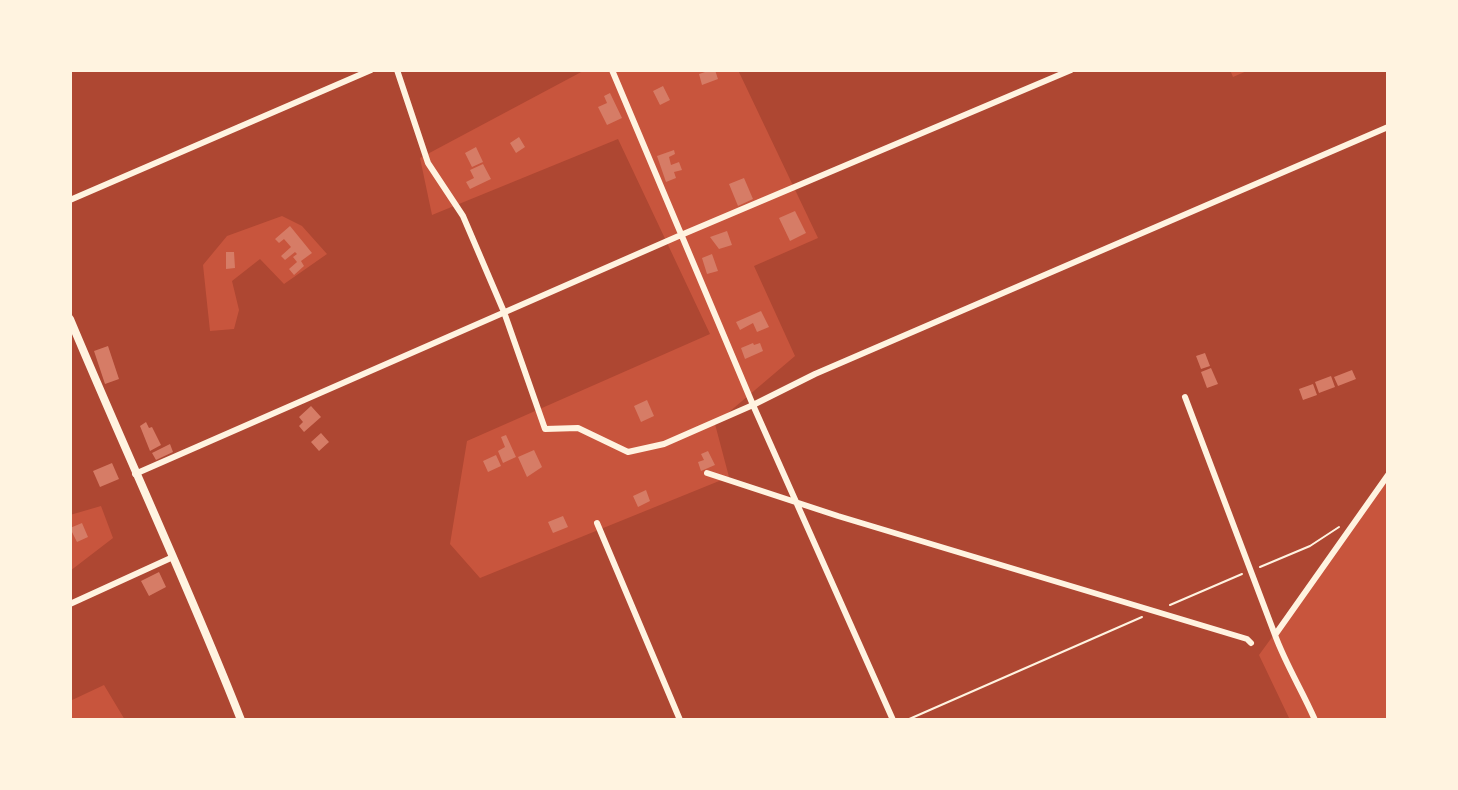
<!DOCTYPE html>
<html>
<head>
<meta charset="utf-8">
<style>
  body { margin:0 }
  #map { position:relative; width:1458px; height:790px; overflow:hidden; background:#c8553d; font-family:Ubuntu,sans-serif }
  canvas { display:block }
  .frame { position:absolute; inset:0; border:72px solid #fff3e0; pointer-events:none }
</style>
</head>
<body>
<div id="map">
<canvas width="1458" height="790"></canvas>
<div class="frame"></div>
</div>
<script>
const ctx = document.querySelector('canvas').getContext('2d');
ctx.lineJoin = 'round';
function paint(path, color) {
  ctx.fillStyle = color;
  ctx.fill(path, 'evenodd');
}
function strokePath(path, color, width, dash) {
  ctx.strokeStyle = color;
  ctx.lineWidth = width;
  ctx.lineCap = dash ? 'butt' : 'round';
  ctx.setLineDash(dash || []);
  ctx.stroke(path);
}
paint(new Path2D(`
  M70,70H585L420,158L432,215L618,139L710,334L467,441L450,544L480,578L729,477L715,424L795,356L754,266L818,238L738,70H1230L1233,77L1249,70H1388V478L1259,655L1290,720H125L104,685L70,701V571L113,538L101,506L70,515ZM282,216L302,226L327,254L284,284L260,259L232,281L239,310L234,329L210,331L203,265L227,236Z`), '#ae4732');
paint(new Path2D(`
  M711,70H715L718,79L702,85L699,74Z
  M663,86L670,100L660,105L653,91Z
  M610,93L622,118L607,125L598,107L607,103L604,96Z
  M519,137L525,147L516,153L510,143Z
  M476,147L483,162L472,167L465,153Z
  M674,150L675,154L669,157L671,165L679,162L682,170L674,172L676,178L666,182L657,156Z
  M483,164L491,179L470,189L466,182L474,178L470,170Z
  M744,178L753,199L738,206L729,184Z
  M795,211L806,233L790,241L779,218Z
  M290,226L312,253L301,261L304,266L294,275L289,269L297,262L293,257L297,254L295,252L285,260L281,256L291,247L284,239L279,243L275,239Z
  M727,231L732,245L719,249L710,237Z
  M226,252H234L235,268L226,269Z
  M712,254L718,271L707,274L702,258Z
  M761,311L769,327L757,332L753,323L740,330L736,322Z
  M753,343L754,345L760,343L763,351L745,359L741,348Z
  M108,346L119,379L105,384L94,351Z
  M1205,353L1210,366L1201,369L1196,356Z
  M1211,368L1218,384L1207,388L1201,372Z
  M1352,370L1356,379L1338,386L1334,377Z
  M1331,376L1335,387L1319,393L1315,382Z
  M1313,384L1317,395L1303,400L1299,389Z
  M647,400L654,416L641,422L634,406Z
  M311,406L321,417L304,432L299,426L303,422L299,417Z
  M146,422L149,428L152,427L161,445L150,451L140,426Z
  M321,433L329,442L319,451L311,442Z
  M506,435L516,457L503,463L498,451L505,447L501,437Z
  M170,444L173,452L156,460L152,453Z
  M534,450L542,467L527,477L518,457Z
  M708,451L715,465L701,471L698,462L704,460L701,454Z
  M496,455L501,466L488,472L483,461Z
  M112,463L119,479L100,487L93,471Z
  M646,490L650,501L638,507L633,496Z
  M563,516L568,527L553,533L548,522Z
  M82,523L88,537L77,542L70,528Z
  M159,572L166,587L149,596L141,581Z`), '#d67c66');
strokePath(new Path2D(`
  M1260,567L1310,546L1339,527
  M1170,605L1242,574
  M907,720L1142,617`), '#fff3e0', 2);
strokePath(new Path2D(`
  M397,70L428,163L463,216L504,312L545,429L578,428L628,452L664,444L753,405L612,70
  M70,200L371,70
  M1185,397L1275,635
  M707,473L838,516L1247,639L1251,643
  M135,474L681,235L1071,70
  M597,523L680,720
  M70,604L173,557
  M893,720L753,405L815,374L1388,127
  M1315,720C1302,690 1286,665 1275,635L1388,475`), '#fff3e0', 6);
strokePath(new Path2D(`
  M70,319C126,453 188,585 241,720`), '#fff3e0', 8);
</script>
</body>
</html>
